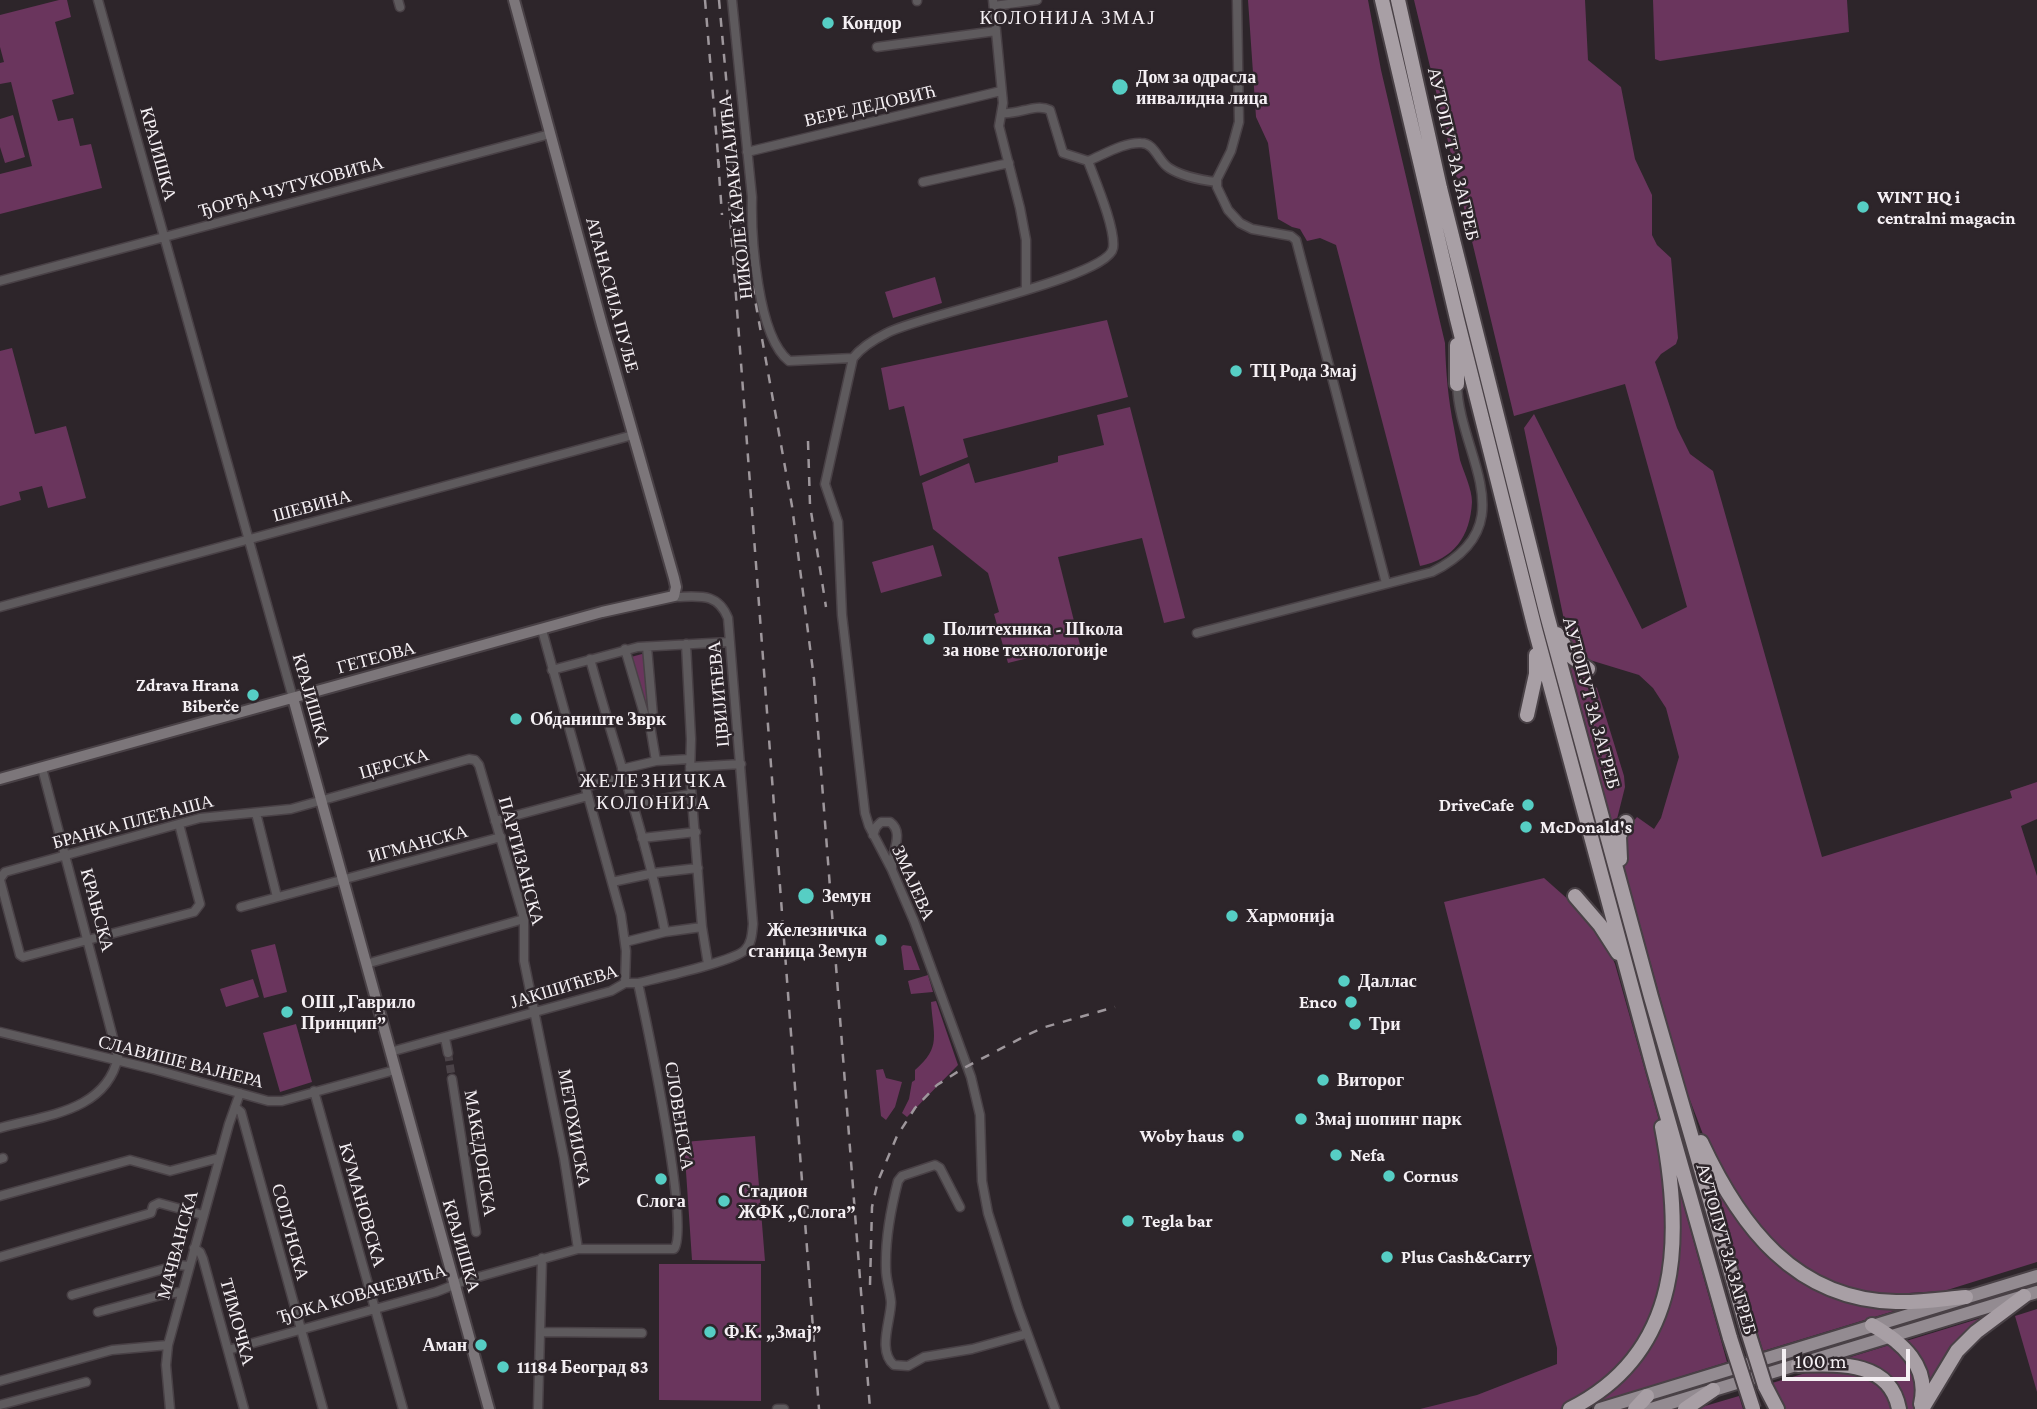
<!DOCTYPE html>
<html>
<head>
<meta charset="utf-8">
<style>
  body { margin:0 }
  #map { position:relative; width:2037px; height:1409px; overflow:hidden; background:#2d252a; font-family:"Crimson Pro",serif }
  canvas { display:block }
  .scale { position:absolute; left:1782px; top:1349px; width:128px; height:32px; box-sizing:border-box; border:4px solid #f5f0f4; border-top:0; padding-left:9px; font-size:21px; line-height:24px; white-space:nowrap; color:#f5f0f4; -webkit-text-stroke:5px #2d252a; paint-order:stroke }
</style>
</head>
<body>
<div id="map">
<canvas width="2037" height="1409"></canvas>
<div class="scale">100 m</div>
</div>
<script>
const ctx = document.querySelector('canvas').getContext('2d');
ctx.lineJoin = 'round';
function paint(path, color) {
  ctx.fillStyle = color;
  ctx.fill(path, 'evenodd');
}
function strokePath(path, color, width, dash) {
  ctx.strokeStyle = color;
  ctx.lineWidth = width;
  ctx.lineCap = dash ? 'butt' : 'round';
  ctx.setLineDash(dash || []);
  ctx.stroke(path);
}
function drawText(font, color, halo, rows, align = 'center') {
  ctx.font = font + ' "Crimson Pro",serif';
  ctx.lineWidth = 5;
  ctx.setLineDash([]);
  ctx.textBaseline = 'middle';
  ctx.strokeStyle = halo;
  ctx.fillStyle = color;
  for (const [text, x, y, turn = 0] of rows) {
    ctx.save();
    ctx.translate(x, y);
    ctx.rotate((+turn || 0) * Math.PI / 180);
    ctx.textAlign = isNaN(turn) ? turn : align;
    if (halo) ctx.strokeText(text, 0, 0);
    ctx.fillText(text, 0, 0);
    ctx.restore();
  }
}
paint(new Path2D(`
  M59,0H67L71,17L55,22L74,94L52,100L58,121L73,118L80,146L91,144L102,188L0,214V174L32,166L11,82L0,84V63L4,62L0,47V15Z
  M1248,0H1368L1381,70L1445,343C1446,374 1448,398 1454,428C1456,439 1458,450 1460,460C1464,473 1472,489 1472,502C1470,537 1454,559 1420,566L1336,245L1320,238L1307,241L1300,229L1292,227L1278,219L1268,143L1256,117Z
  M1414,0H1585L1588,60L1621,87L1635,159L1652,195V235L1657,245L1671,258L1678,338L1676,344L1661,354L1655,362L1677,428L1690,454L1713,471L1822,857L2012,798L2010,791L2037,782V819L2021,826L2037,876V1262L1944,1291L1873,1295L1849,1290L1791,1262L1750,1220L1704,1137L1685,1087L1620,853L1628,828L1637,817L1654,829L1661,818L1679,757L1666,708L1653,688L1639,675L1580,657L1568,639L1524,428L1534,414L1642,629L1687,607L1625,384L1514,416Z
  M1653,0H1847L1849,32L1660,61L1655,59Z
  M13,115L25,157L5,163L0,147V119Z
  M935,277L942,303L893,318L885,292Z
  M1107,320L1128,397L963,439L968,457L920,476L904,406L889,410L881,368Z
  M12,348L35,434L66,426L86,498L48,508L42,486L19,492L21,500L0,506V351Z
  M1130,407L1185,618L1164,623L1142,538L1058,557L1080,645L1008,663L994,614L999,612L988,573L933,529L922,483L969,463L975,483L1058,462V456L1104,445L1097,415Z
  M933,545L942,576L881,593L872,562Z
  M642,654L645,655L647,713L631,657Z
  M1569,662L1597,688L1624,776L1625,787L1614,831Z
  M1544,878L1580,910L1606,944L1615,964L1660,1124L1670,1198L1660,1302L1626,1362L1571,1405L1560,1409H1420L1477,1395L1557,1364V1348L1444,902Z
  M275,944L287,992L264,998L251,950Z
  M903,945L911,946L920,970H904L901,947Z
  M928,975L933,992L911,994L908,981Z
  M253,979L259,997L226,1007L220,989Z
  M936,1001L958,1065L907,1117L902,1113L909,1099L912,1082L915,1080V1070C942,1047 933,1035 931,1002Z
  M296,1024L312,1082L280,1092L263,1033Z
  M883,1069L886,1078L902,1082L895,1107L886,1120L881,1116L876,1070Z
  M755,1136L765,1261L692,1260L684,1142Z
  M1708,1164L1780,1264L1904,1308L1763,1351Z
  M1676,1178L1727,1362L1596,1403L1619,1383L1660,1323Z
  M659,1264H761V1401L659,1400Z
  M2037,1309V1392L2015,1316Z
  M1991,1315L1926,1391L1906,1341Z
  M1896,1343L1915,1367L1917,1400L1914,1409H1903L1902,1401L1844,1359Z
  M1842,1368L1879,1380L1894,1409H1780L1772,1383L1809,1372Z
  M1739,1396L1743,1409H1695Z`), '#6a355d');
strokePath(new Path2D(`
  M448,1053L452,1079`), '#4b4348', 8, [8, 4]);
const street = new Path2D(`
  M98,0L293,698
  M398,0L400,7
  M732,0L752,197C751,236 757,336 789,361L853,358
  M917,0V1
  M993,0L1003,103L999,126L1020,208L1026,240V288
  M1237,0L1239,122L1231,151L1217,179V187L1228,210L1240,223L1252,229L1291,236L1296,240L1386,583
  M994,6L1037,0
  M877,47L996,31
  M747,152L1001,91
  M1088,161C1103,155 1124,142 1141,143C1155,143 1158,161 1169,168C1183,177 1200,180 1217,182
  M923,182L1009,163
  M0,281L550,134
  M853,358L825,484L838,522L842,615L865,813L869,826L892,870L914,921L971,1077L980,1115L982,1181L988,1213L1018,1308L1055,1409
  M853,358C860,349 875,339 887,333C920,315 1108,278 1113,248C1116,229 1095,180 1088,161L1063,153L1050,110C1036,103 1018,115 1002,113
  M0,607L633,435
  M542,630L621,915L626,951L625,983
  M1197,633L1432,572C1527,525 1459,456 1457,384
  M686,644L691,739L690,774L702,927L708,964
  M647,647L653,716L650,725L656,761
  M625,649L645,717L650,725
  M590,659C615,750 647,839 665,932
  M552,670L638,647L730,642
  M690,767L741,764
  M622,769L656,761L690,759
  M585,787L625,777
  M634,804L691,794
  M256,813L277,897
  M495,821L588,796
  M873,835L876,827L881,822H890C905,833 891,852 892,868
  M642,838L696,832
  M0,879L5,872L200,818L291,809L469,759L475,760L479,765L524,919V961L564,1158L578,1249
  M0,880L20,955L23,957L194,912L200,904L179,824
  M612,882L654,873L698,868
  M241,907L501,837
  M625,942L665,932L702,927
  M366,964L524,919
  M0,1032L153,1069L268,1101H282L395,1070
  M445,1038L448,1053
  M390,1052L611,991L625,983H638C658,978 735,961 745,950C752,943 752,933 753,924L728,618C717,591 698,597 672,597
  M452,1079L476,1232
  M314,1091L403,1409
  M235,1107L241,1112L323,1409
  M0,1128C45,1115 106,1112 118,1057L42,768
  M0,1159L3,1158
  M0,1196L130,1160L170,1171L219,1158
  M960,1207L940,1168L935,1165L902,1176L898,1181C891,1208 885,1240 886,1269C886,1280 890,1290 891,1302C891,1320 877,1351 894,1365L908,1366L924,1357L972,1349L1026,1334
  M194,1248L200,1252L203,1259L244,1409
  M0,1257L151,1213L153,1206L159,1203L203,1215
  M72,1295L178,1265L189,1266
  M98,1312L161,1295L181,1292
  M540,1332L642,1333
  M228,1350L436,1292L464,1281L578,1249H674C691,1229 646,1020 638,983
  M0,1381L112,1350L168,1345
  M0,1405L86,1382
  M170,1409L166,1365L168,1345L229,1124L240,1093
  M538,1409L542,1258
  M777,1409H784`);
const secondary = new Path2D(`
  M293,698L489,1409
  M0,779L602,612L674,596L676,587L674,578L602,325L514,0`);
const primary = new Path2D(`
  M1600,1409L2037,1276
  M1651,1409L2037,1292`);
const highway = new Path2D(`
  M1382,0L1457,319L1535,629L1654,1070L1730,1338
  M1398,0L1440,188L1547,615L1651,997L1749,1335
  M1457,384V345
  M1557,634L1572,657L1588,669
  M1527,715L1536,674V655
  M1620,859L1619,836L1626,822
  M1575,896L1600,925L1618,953
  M1701,1142C1740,1226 1795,1300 1896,1302C1919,1303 1943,1299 1966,1297
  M1872,1325C1902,1342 1930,1366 1921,1404
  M1798,1365C1837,1364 1890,1360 1899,1409
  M1765,1386L1777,1409
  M1570,1409C1684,1352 1683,1236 1662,1127
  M1635,1409L1647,1396
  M1685,1409L1713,1390
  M1922,1409L1957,1351L1976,1332L2024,1296`);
strokePath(street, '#494146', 11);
strokePath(secondary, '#494146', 14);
strokePath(primary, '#494146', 16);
strokePath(highway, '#494146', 18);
strokePath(street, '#5e5a5d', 8);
strokePath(secondary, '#7c767a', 10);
strokePath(primary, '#938b91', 12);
strokePath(highway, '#a89fa5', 14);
strokePath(new Path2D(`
  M705,0L719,167
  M719,0L737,199L792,506L814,679L870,1409
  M718,159L722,215
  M729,202L819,1409
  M808,441L810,505L826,607
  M870,1285L872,1207L878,1181L897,1136L915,1108L937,1085L962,1069L1027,1035L1045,1027L1115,1007`), '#9e979c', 2.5, [9, 9]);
const highwayBridge = new Path2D(`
  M1749,1335L1765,1386
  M1730,1338L1753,1409`);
strokePath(highwayBridge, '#494146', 18, []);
strokePath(highwayBridge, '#a89fa5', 14);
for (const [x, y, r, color] of [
  [828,23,7,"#56cec4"],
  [1120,87,9,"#56cec4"],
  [1863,207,7,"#56cec4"],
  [1236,371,7,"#56cec4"],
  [929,639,7,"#56cec4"],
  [253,695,7,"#56cec4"],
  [516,719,7,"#56cec4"],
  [1528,805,7,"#56cec4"],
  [1526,827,7,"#56cec4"],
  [806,896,9,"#56cec4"],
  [1232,916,7,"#56cec4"],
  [881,940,7,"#56cec4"],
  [1344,981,7,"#56cec4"],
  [1351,1002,7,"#56cec4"],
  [287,1012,7,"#56cec4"],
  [1355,1024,7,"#56cec4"],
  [1323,1080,7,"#56cec4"],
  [1301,1119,7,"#56cec4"],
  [1238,1136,7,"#56cec4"],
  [1336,1155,7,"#56cec4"],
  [1389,1176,7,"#56cec4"],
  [661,1179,7,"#56cec4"],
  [724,1201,7,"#56cec4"],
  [1128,1221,7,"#56cec4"],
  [1387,1257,7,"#56cec4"],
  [710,1332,7,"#56cec4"],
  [481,1345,7,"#56cec4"],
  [503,1367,7,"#56cec4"]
]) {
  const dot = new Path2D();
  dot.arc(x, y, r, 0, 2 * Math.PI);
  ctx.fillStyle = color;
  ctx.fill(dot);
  strokePath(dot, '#2d252a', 2.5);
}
drawText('bold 18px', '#f5f0f4', '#2d252a', [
  ["Кондор",842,23],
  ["Дом за одрасла",1136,77],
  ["инвалидна лица",1136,98],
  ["WINT HQ i",1877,197],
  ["centralni magacin",1877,218],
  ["ТЦ Рода Змај",1250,371],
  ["Политехника - Школа",943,629],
  ["за нове технологоије",943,650],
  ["Zdrava Hrana",239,685,"right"],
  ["Biberče",239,706,"right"],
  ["Обданиште Зврк",530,719],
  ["DriveCafe",1514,805,"right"],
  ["McDonald's",1540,827],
  ["Земун",822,896],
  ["Хармонија",1246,916],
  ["Железничка",867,930,"right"],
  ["станица Земун",867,951,"right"],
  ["Даллас",1358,981],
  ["ОШ „Гаврило",301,1002],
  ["Принцип”",301,1023],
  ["Enco",1337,1002,"right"],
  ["Три",1369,1024],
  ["Виторог",1337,1080],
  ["Змај шопинг парк",1315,1119],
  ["Woby haus",1224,1136,"right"],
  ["Nefa",1350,1155],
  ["Cornus",1403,1176],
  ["Стадион",738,1191],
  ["ЖФК „Слога”",738,1212],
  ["Слога",661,1201,"center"],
  ["Tegla bar",1142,1221],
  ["Plus Cash&Carry",1401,1257],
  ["Ф.К. „Змај”",724,1332],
  ["Аман",467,1345,"right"],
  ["11184 Београд 83",517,1367]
], 'left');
drawText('18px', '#f5f0f4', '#2d252a', [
  ["ВЕРЕ ДЕДОВИЋ",870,106,-13],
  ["КРАЈИШКА",158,154,75],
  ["АУТОПУТ ЗА ЗАГРЕБ",1453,154,77],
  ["ЂОРЂА ЧУТУКОВИЋА",291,187,-15],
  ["НИКОЛЕ КАРАКЛАЈИЋА",736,197,-96],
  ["АТАНАСИЈА ПУЉЕ",612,295,75],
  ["ШЕВИНА",312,506,-15],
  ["ГЕТЕОВА",376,658,-15],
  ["ЦВИЈИЋЕВА",719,694,-95],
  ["КРАЈИШКА",311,700,74],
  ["АУТОПУТ ЗА ЗАГРЕБ",1591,703,75],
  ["ЦЕРСКА",394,764,-16],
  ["БРАНКА ПЛЕЋАША",133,822,-15],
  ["ИГМАНСКА",418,844,-15],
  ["ПАРТИЗАНСКА",521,861,75],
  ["ЗМАЈЕВА",913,883,66],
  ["КРАЊСКА",97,910,75],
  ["ЈАКШИЋЕВА",564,987,-17],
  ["СЛАВИШЕ ВАЈНЕРА",181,1062,14],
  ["СЛОВЕНСКА",679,1116,81],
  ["МЕТОХИЈСКА",574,1128,80],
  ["МАКЕДОНСКА",480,1153,81],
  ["КУМАНОВСКА",362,1205,74],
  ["СОЛУНСКА",290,1232,75],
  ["МАЧВАНСКА",178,1245,-75],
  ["КРАЈИШКА",461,1246,74],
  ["АУТОПУТ ЗА ЗАГРЕБ",1726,1249,74],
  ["ЂОКА КОВАЧЕВИЋА",362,1294,-16],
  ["ТИМОЧКА",237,1322,75]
]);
ctx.letterSpacing = '2px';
drawText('19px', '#f5f0f4', '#2d252a', [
  ["КОЛОНИЈА ЗМАЈ",1068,18],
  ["ЖЕЛЕЗНИЧКА",654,781],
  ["КОЛОНИЈА",654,803]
]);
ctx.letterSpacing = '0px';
</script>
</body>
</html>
